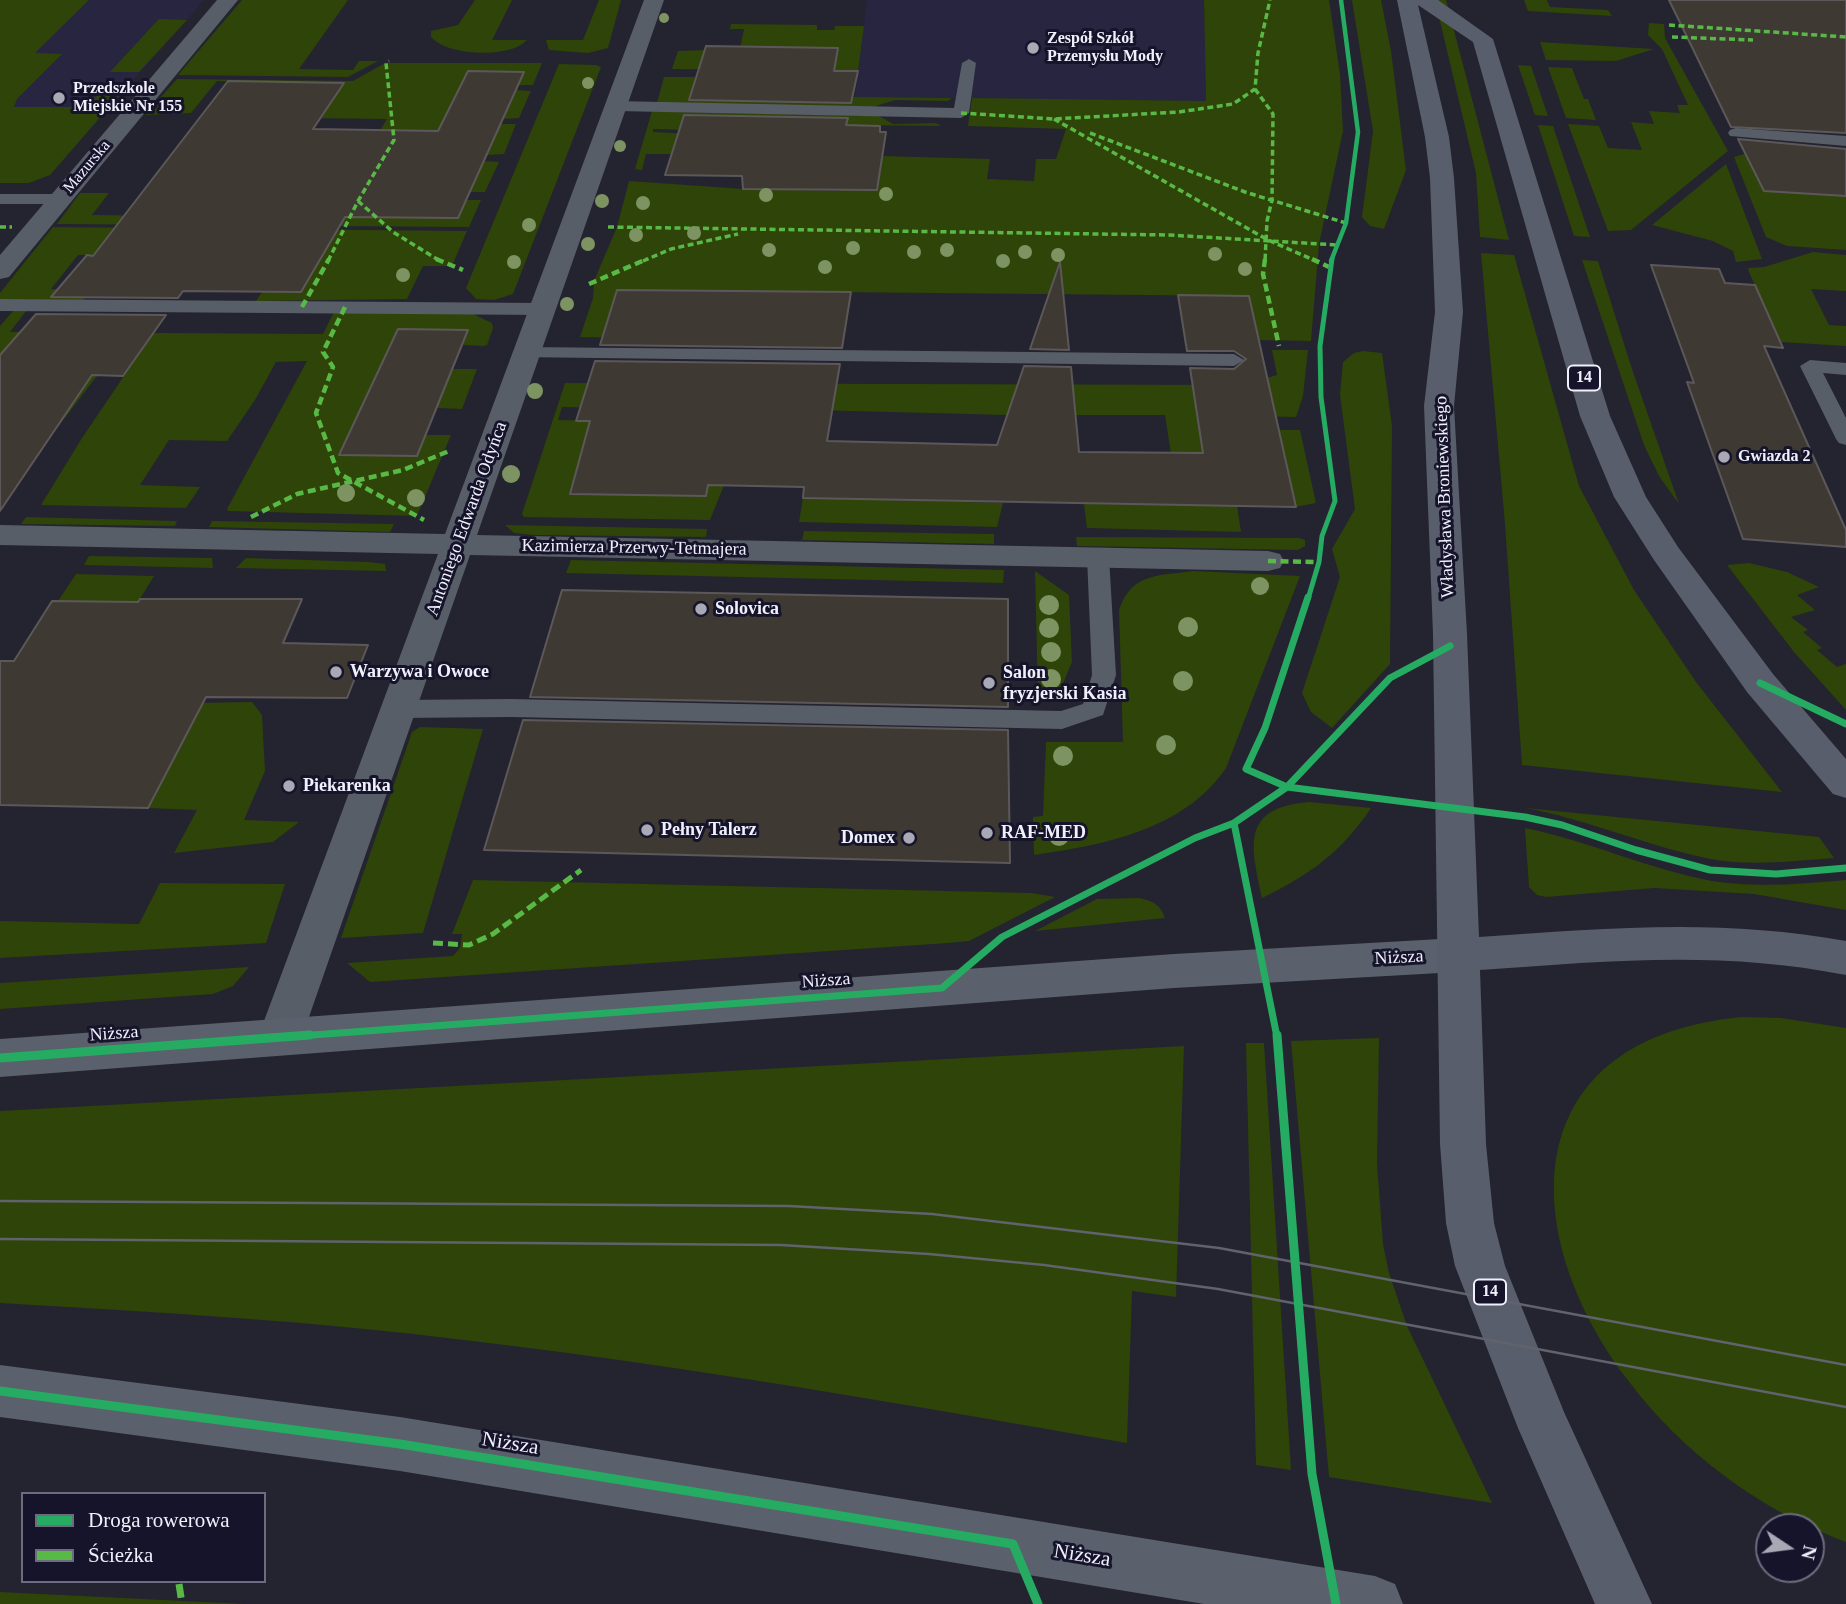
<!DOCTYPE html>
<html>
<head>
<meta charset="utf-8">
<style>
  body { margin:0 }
  #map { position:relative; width:1846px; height:1604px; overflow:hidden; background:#242330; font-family:"Times New Roman",serif }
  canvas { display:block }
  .legend { position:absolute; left:21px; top:1492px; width:245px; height:91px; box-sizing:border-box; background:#16142a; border:2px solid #6d6c7e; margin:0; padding:9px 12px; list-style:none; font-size:21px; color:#f0f0fd }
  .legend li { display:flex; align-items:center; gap:14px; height:35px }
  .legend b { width:35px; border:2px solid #6d6c7e }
  .north { position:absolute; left:1755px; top:1513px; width:70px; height:70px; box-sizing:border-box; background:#16142a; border:2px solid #6d6c7e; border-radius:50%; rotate:103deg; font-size:19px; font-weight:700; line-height:28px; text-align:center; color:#f0f0fd }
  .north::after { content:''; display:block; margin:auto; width:24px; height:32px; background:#a9a8b5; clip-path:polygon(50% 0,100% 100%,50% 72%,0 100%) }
</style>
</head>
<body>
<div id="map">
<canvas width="1846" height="1604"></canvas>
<ul class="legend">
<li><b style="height:9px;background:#26ab63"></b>Droga rowerowa</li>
<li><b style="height:9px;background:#58b947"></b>Ścieżka</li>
</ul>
<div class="north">N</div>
</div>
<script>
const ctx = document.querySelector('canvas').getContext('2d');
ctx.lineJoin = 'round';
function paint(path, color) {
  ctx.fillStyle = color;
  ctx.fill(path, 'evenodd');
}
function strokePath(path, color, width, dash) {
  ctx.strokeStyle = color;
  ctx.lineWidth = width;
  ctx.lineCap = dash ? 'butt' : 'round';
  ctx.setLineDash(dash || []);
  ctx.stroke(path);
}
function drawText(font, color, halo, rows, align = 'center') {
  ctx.font = font + ' "Times New Roman",serif';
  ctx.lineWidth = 6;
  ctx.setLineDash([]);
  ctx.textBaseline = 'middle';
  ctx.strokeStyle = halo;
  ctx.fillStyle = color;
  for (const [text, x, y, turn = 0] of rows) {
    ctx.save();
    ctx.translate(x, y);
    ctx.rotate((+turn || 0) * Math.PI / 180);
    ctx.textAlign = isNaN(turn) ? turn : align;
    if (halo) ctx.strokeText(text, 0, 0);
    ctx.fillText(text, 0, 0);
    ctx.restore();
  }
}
paint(new Path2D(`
  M0,0H204L50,175L29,183H0Z
  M867,0H1204L1206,101L855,97Z`), '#272540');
paint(new Path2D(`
  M0,0H89L35,53L62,54L17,99L14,107H85L110,84L130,83L50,175L29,183H0Z
  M242,0H348L299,69L353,70L359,61H378L348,77L178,75Z
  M475,0H512L492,40H527C510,59 447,56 431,37V31L458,25Z
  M599,0H621L608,48L588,53L549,50L546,40H583Z
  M1204,0H1329L1340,74L1343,131L1319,244L1311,341L1258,340L1248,296L617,290L606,327L647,328L643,338L580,337L593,298L594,281L617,227L629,181L744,189L839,191L844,156L724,154L731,131L653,129V132L713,135H678L671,154H646L642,170L635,169L652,111L879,116L893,124L936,123L941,126L849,125L845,155L990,159L987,179L1034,181L1036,159H1056L1066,129L968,126L972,98L1206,101Z
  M1352,0H1381L1391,51L1406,170L1384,229L1370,226L1362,217L1373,131Z
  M1435,0H1446L1509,240L1480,237L1476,173Z
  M1524,0H1547L1550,7L1608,10L1612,16L1528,11Z
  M159,19L187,20L139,72H110Z
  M1649,23L1664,24L1665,38L1728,151L1631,230L1608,231L1568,124L1599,126L1608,148L1642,150L1631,122L1654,124L1649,111L1680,113L1677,105H1688L1662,49L1648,35Z
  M731,24L817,25V30H834L835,26H864L858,71L672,69L678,51L740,49L744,29H730Z
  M1540,42L1654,49L1616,61L1546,60Z
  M385,63H542L533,85H518L524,72H468L394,217L458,218L466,200H481L469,227L57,224L80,193H109L92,215L326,218L387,119L224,117L249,82L217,81L191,113L145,115L177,79L353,81Z
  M559,64L596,65L601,67L513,294L494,300L476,299L466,288Z
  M1518,65L1531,66L1548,116L1535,115Z
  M1548,67L1572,68L1584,99H1588L1596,120L1566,118Z
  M664,77H696L691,95L952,98L948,101L895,100L873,107L657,103Z
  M516,90L531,91L519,118L503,119Z
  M501,124H516L504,154L487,155Z
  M1538,125L1553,126L1590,237L1574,236Z
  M1744,154L1786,157L1790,165L1750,163L1764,191L1846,196V250L1787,246L1766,237L1734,157Z
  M484,161L499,162L485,192H470Z
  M1726,164L1762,259L1736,262L1733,251L1713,241L1652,225Z
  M53,227L467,231L452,266H423L407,299L256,301L262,292H301L320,258L78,255L51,289L92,290L83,300L0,299V293Z
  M1813,252L1846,255V291L1811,289L1829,325L1846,326V346L1781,342L1749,272L1748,268L1764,267Z
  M1481,253L1514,255L1579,486L1634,590L1696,682L1782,792L1522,765L1505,524Z
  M1582,260L1598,261L1631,366L1679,504L1659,476L1644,445Z
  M14,310L26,311L10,332L323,334L334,312L473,314L492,323L493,328L487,345L484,346L463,345L468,330H398L339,454L425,435H451L417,516L228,511L227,509L307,361L276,362L255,400L227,441L169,440L140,485L200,487L186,508L41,505L82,438L141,351H116L51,436L0,435L8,347L0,355V326Z
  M1272,350H1308L1303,396L1296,417L1198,415L1200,429L1300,430L1316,503L1296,507L1289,474L1250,473L1171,454L1165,415H1008L733,408L578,466L570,493L706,496L708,485H724L710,520L524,517L522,514L565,383L1242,385L1277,375ZM562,407L668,409L664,422L558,420Z
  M1363,351L1382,353L1392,426L1390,664L1332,728L1311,712L1302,693L1340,577L1332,549L1355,509L1340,395L1343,362L1354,353Z
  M453,369H477L462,409L437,408Z
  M803,498L1003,503L997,527L799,522Z
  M1084,504L1237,505L1241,532L1087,528Z
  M26,517L177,521L175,526L21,524Z
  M212,521L394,524L390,532L209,527Z
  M505,525L707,529L706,537L533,535L514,533Z
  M804,531L994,534V544L802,540Z
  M1076,537L1299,538L1305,540V546L1298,550L1077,546Z
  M89,556L212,558L213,568L84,565Z
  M246,558L368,562L385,564L386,571L236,568Z
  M571,560L1004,570L1003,583L566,573Z
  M1749,563L1787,572L1819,587L1797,595L1815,610L1791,617L1808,630L1803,632L1822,648L1817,650L1837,667L1846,664V710L1794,652L1727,565Z
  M1035,571L1069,595L1072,662L1061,688L1038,697Z
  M1194,571L1300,576L1226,768C1184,830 1103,845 1034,855L1033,817L1043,816L1046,742H1123L1119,610C1132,572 1159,576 1194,571Z
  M76,574L154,576L138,602L58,601Z
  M252,702L262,715L265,771L244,820L299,822L273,842L174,853L197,810L148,808L198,703Z
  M420,727L483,729L423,933L341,938L412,732Z
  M1309,802L1371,808C1341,853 1309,875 1262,898C1251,845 1240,808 1309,802Z
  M1525,808L1819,837L1834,858C1792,861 1747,867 1706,858C1644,845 1586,819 1525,808Z
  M1525,828C1589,841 1648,869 1712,881C1756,888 1802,884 1846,880V910L1754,894L1654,888L1546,897L1537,895L1529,887Z
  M473,880L1032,893L1055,897L969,941L948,943L370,982L347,963L453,956L460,948L462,934H452Z
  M160,883L285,884L266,943L0,958V921L139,924Z
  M1139,898C1153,901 1160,904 1165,918L1035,931L1097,899Z
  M249,967L233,986L213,994L0,1009V983Z
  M1743,1017L1781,1018L1846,1028V1542C1761,1511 1681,1452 1627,1379C1513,1227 1519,1037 1743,1017Z
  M1379,1038L1377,1163L1383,1244L1389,1273L1407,1326L1492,1503L1329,1477L1291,1041Z
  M1246,1043H1264L1291,1470L1256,1465Z
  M1184,1046L1176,1297L1132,1291L1127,1443C909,1405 692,1367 472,1341C316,1321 157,1312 0,1303V1111Z
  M0,1592L245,1604H0Z`), '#2f4408');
const building = new Path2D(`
  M1669,0H1846V133L1731,127Z
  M706,46L838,48L834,71H858L851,103L689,100Z
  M468,71L524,72L458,218L345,217L301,292L183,291L178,298L51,297L87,255L93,256L228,81L344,83L313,129L438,131Z
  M684,115L848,118L846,125L880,126V132H886L877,190L743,189L742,176L665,175Z
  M1738,139L1846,149V196L1764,191Z
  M1060,262L1069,350L1030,349Z
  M1651,265L1719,269L1725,283L1755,285L1783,348L1764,346L1846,530V547L1743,539L1687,382L1694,383Z
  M617,290L851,292L842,348L600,345Z
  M1178,295L1249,296L1296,507L803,498L804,487L708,485L706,496L570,494L590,421H576L595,361L840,364L827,441L997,445L1024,366L1071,367L1079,452L1203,453L1190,368L1234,369L1246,359L1234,351H1187Z
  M36,314L166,315L123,376L92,375L0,511V355Z
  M398,329L468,330L417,456L339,455Z
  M562,590L1008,599V707L530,697Z
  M140,599H302L283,643L368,645L347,698L206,697L148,808L0,805V661H14L52,601L138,602Z
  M523,720L1008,730L1010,863L484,850Z`);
paint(building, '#3f3933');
strokePath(building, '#5c5859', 2);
paint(new Path2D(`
  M969,59L976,63L969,113L961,118L615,111L607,106L615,101L954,108L962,63Z
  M1736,128L1846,136V146L1730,136L1728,133L1730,130Z
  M0,194H60L68,199L60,204H0Z
  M0,299L541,303L550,309L541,315L0,311Z
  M525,347L1234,354L1244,360L1234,366L518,357L515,353L518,349Z
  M1810,360L1846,363V375L1823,373L1846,418V445L1839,443L1836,439L1800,366Z
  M1098,550L1106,552L1109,557L1116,675L1103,715L1062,729L511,717L398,718L389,715L386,709L389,703L398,700L511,699L1061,711L1083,704L1092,675L1087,557L1090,552Z`), '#575e67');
paint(new Path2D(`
  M217,0H238L9,277L0,279V255Z
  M644,0H664L477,535L1268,551L1280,554L1284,561L1280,568L1268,571L470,555L302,1037L296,1050L280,1055L264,1050L258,1037L438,554L0,545V525L445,534Z`), '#575e67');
paint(new Path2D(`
  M1458,938L1473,943L1479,955L1473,967L1458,972L1174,988L0,1077V1039L1174,954Z
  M0,1365L400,1417L1375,1576L1395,1584L1403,1604H1204L400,1471L0,1417Z`), '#5a606c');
paint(new Path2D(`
  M1397,0H1438L1493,39L1610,416L1646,497L1678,547L1773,674L1846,759V798L1833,794L1747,692L1654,560L1614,497L1580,416L1473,42L1418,5L1449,137L1454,178L1463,312L1454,406L1467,634L1479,937C1604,928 1721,918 1846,941V975C1720,950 1606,961 1480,970L1486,1144L1494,1223L1505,1266L1564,1412L1652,1604H1595L1518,1428L1455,1266L1446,1223L1440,1144L1433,634L1424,406L1435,312L1430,178L1425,137Z`), '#595e6c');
strokePath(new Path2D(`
  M0,1201L789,1206L932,1214L1219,1248L1846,1365
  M0,1239L781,1245L929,1254L1044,1265L1218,1289L1846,1407`), '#60626c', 2.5);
strokePath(new Path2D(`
  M1669,25L1846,37
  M1672,37L1753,40
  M1255,89L1273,114L1272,200L1267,221L1265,261
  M961,113L1054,119L1179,112L1233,104L1255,89L1258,53L1270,0
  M1054,119L1268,240L1316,261
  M1090,133L1245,192L1346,223
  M358,201L393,232L440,261
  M0,227H12
  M608,227L1169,235L1337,245
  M328,261L358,201L394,140L386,63L389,61
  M643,261L671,249L738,234`), '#58b947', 3.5, [6, 3.5]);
strokePath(new Path2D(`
  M436,259L463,270
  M1265,259L1263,274L1279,346
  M1312,259L1329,267
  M589,284L647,259
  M302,307L329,259
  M345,307L323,352L333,367L316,413L338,473L424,520
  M251,517L297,494L403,470L449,451
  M1268,561L1319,562`), '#58b947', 4.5, [8, 4.5]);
strokePath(new Path2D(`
  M433,943L469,945L493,934L581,870`), '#58b947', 5, [10, 5]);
strokePath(new Path2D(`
  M179,1584L182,1604`), '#58b947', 7, [14, 7]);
strokePath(new Path2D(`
  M1331,261L1346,223L1358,132L1341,0`), '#26ab63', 4.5);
strokePath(new Path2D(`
  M1308,599L1319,562L1322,536L1335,501L1321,397L1320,346L1332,259`), '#26ab63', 5);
strokePath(new Path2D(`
  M1308,597L1265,728L1246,769L1287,787L1390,678L1450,646
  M1760,683L1846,724
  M286,1037L942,988L1002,937L1195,838L1234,823
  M1277,1037L1234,823L1287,787L1525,817L1562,825L1636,850L1710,870L1776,874L1846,868`), '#26ab63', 7);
strokePath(new Path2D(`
  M1277,1035L1312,1474L1336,1604
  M0,1058L310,1035
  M0,1391L400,1444L1013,1544L1038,1604`), '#26ab63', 9);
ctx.fillStyle = '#7d9462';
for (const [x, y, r] of [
  [664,18,5],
  [588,83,6],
  [620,146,6],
  [886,194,7],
  [766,195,7],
  [602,201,7],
  [643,203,7],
  [529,225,7],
  [694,233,7],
  [636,235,7],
  [588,244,7],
  [853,248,7],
  [769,250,7],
  [947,250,7],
  [914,252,7],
  [1025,252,7],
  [1215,254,7],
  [1058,255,7],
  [1003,261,7],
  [514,262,7],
  [825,267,7],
  [1245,269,7],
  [403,275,7],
  [567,304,7],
  [535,391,8],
  [511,474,9],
  [346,493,9],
  [416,498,9],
  [1260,586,9],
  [1049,605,10],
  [1188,627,10],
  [1049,628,10],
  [1051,652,10],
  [1051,679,10],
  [1183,681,10],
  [1166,745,10],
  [1063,756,10],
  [1059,836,10]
]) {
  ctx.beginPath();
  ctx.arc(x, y, r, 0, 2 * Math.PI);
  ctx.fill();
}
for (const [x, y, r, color] of [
  [1033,48,7,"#a9a8b5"],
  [59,98,7,"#a9a8b5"],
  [1724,457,7,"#a9a8b5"],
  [701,609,7,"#a9a8b5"],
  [336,672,7,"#a9a8b5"],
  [989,683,7,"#a9a8b5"],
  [289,786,7,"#a9a8b5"],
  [647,830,7,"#a9a8b5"],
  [987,833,7,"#a9a8b5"],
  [909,838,7,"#a9a8b5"]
]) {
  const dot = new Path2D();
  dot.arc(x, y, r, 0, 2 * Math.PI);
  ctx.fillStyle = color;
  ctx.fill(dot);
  strokePath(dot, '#16142a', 2.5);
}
drawText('bold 16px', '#f0f0fd', '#16142a', [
  ["Zespół Szkół",1047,39],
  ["Przemysłu Mody",1047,57],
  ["Przedszkole",73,89],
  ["Miejskie Nr 155",73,107],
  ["Gwiazda 2",1738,457]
], 'left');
drawText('16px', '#f0f0fd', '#16142a', [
  ["Mazurska",87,167,-50]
]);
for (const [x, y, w] of [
  [1584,378,32],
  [1490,1292,32]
]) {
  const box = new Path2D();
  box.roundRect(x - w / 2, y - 12.5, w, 25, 5);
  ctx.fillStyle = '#16142a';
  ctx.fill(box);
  strokePath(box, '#f0f0fd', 2);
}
drawText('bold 16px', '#f0f0fd', null, [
  ["14",1584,378],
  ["14",1490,1292]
]);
drawText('18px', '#f0f0fd', '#16142a', [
  ["Władysława Broniewskiego",1445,497,-92],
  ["Antoniego Edwarda Odyńca",467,519,-70],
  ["Kazimierza Przerwy-Tetmajera",634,548,1],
  ["Niższa",1399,958,-3],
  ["Niższa",826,981,-4],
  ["Niższa",114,1034,-4]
]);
drawText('bold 18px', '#f0f0fd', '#16142a', [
  ["Solovica",715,609],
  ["Warzywa i Owoce",350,672],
  ["Salon",1003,673],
  ["fryzjerski Kasia",1003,694],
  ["Piekarenka",303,786],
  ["Pełny Talerz",661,830],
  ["RAF-MED",1001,833],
  ["Domex",895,838,"right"]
], 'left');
drawText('21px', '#f0f0fd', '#16142a', [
  ["Niższa",510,1444,9],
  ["Niższa",1082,1556,9]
]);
</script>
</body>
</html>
